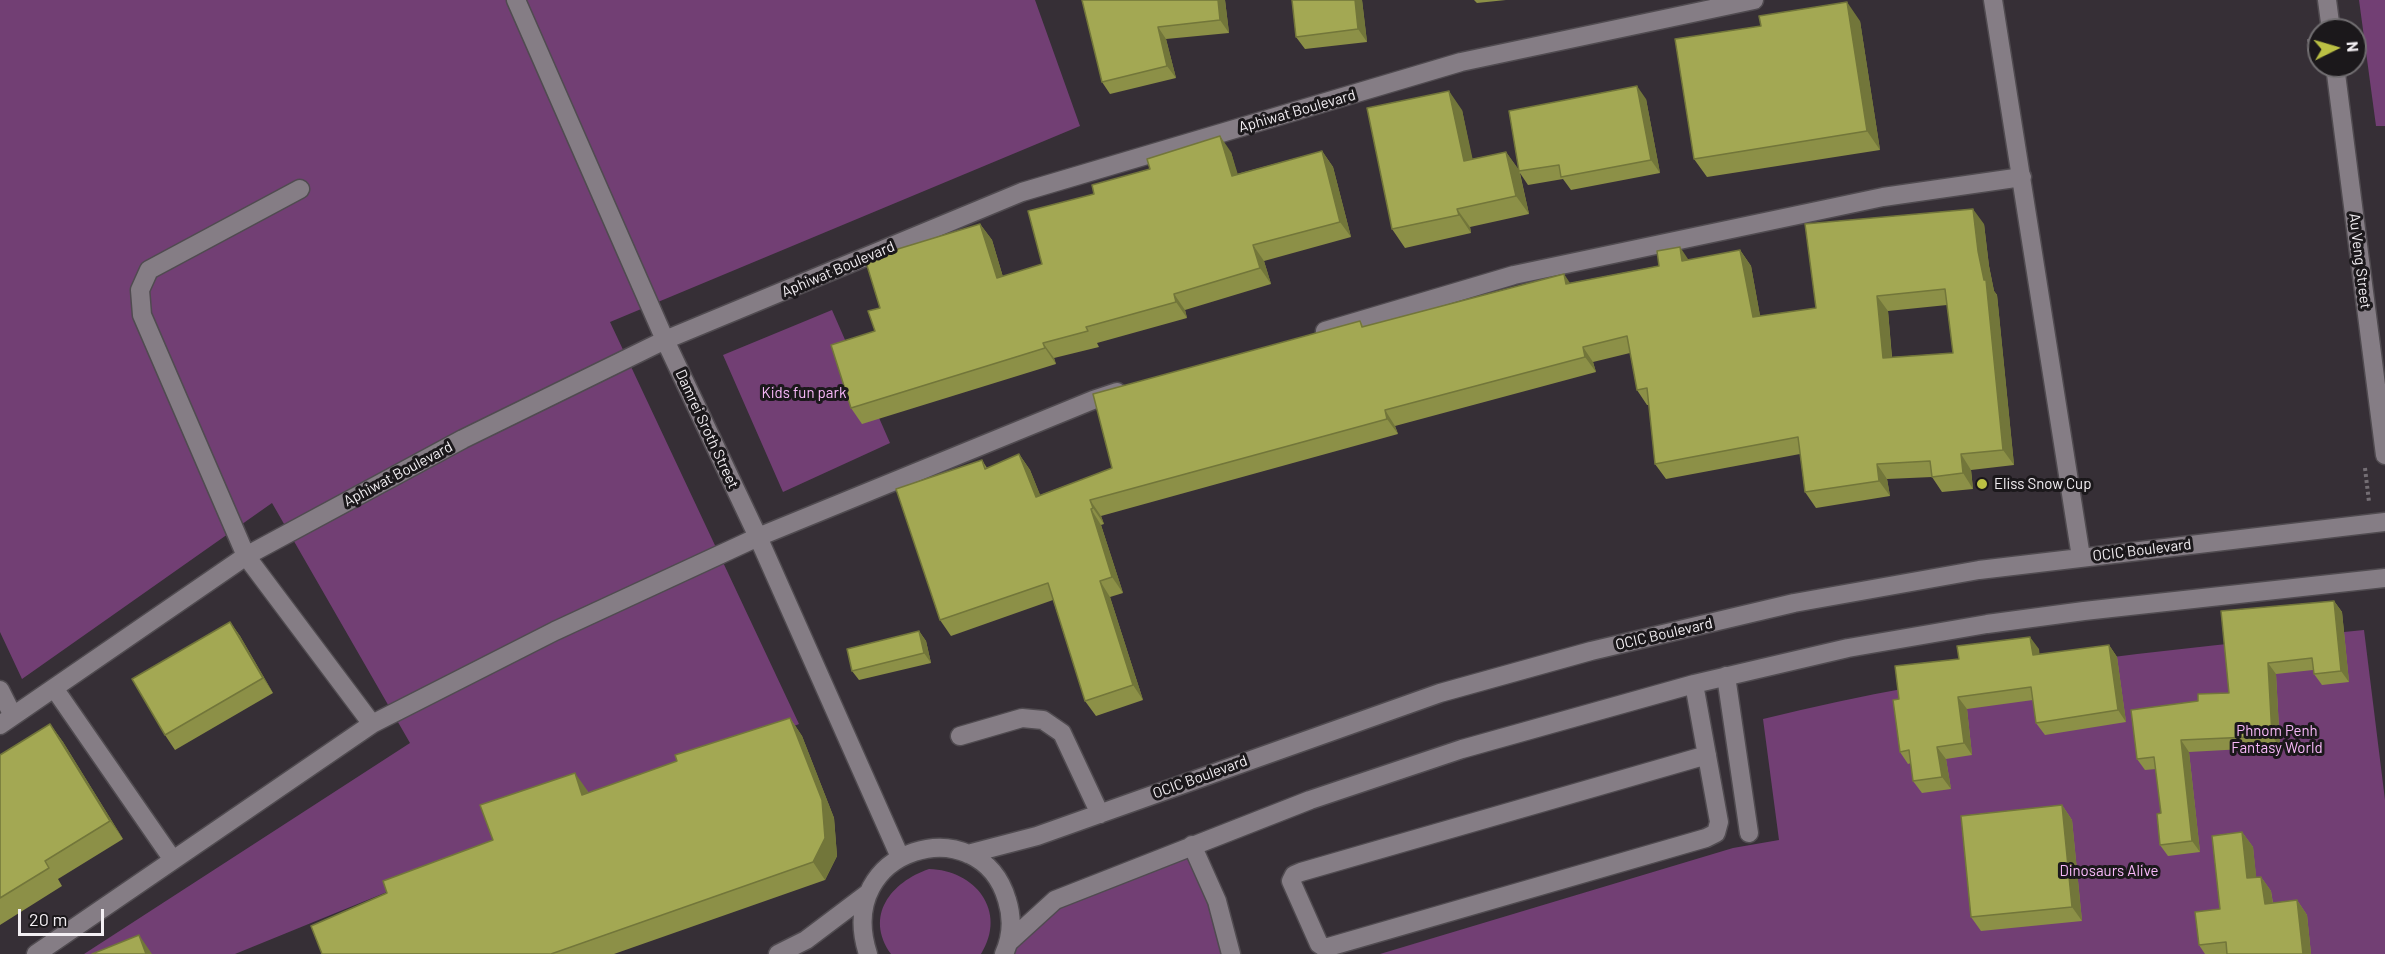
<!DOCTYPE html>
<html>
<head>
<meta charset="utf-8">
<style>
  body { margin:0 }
  #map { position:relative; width:2385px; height:954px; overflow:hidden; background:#362f36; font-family:Barlow,sans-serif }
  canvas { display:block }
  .north { position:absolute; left:2307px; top:18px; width:60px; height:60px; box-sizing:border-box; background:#1b181b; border:2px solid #716e71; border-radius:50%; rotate:85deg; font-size:16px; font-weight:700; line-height:24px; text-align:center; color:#f3eff3 }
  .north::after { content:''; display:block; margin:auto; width:21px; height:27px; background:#bbc044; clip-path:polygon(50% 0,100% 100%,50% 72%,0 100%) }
  .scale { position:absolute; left:18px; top:909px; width:86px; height:27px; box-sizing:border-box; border:3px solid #f3eff3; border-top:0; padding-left:8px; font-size:18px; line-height:21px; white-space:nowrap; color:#f3eff3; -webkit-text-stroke:4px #1b181b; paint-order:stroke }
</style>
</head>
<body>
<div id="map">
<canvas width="2385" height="954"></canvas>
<div class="north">N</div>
<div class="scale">20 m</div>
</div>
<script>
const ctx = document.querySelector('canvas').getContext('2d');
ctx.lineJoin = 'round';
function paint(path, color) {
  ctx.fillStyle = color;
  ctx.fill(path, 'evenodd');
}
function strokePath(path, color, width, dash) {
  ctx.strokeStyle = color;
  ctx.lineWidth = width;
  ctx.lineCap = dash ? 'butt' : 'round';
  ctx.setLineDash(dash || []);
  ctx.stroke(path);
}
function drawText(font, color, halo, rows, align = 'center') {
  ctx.font = font + ' Barlow,sans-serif';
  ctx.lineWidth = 6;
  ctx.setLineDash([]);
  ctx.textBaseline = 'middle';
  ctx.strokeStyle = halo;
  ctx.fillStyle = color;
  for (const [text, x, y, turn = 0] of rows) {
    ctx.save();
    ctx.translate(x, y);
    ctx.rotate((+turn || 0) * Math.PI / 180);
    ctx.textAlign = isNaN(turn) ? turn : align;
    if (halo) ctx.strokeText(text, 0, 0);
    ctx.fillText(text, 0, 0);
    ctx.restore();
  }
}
paint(new Path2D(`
  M0,0H1035L1080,126L610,322L799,724L235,954H84L410,743L272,503L22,679L0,632Z
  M2359,0H2385V126H2376Z
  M832,310L890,443L783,492L723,355Z
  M2364,630L2385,800V954H1380L1733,848L1779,840L1763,719C1959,670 2163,650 2364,630Z
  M1192,845L1231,954H1004L1055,900Z
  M929,869C975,870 1008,911 981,954H891C864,916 891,882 929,869Z`), '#723f74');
const minor = new Path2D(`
  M516,0L665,340L758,537L900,857
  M1993,0L2081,557
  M2327,0L2331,30
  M2335,66L2385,455
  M300,189L149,270L140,290L142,315L246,556L372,724
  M1325,331L1514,275L1883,197L2022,177
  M1726,676L1749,833
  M1694,684L1719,822L1716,833L1706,838L1325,948L1319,944L1291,881L1294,875L1301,872L1707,755
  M54,688L173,860
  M0,690L13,716
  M0,725L246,556L463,439L665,340L1022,192L1461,62L1754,0
  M960,736L1022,718L1043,720L1062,733L1100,814
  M1192,845L1217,901L1231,954
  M968,854L1037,836L1440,693L1591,651L1794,603L1979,570L2385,522
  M1010,941L1055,900L1310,800L1462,749L1694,684L1848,648L1987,624L2084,611L2385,578
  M36,954L372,724L555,631L758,537L1093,400L1117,392
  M778,954L806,940L867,894
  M868,954C833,847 980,807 1007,900C1013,919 1012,936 1004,954`);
strokePath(minor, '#504b50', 21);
strokePath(new Path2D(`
  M2309,39L2312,59
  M2365,468L2369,502`), '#746e74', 4, [3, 3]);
strokePath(minor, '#857d85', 18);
paint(new Path2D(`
  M1082,0H1225L1229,33L1166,39L1176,78L1110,94L1102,82Z
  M1362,0L1367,42L1305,49L1296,37Z
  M1474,0H1506L1477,3Z
  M1860,21L1880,150L1707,177L1694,159Z
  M1646,99L1660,173L1571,190L1563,179L1528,185L1520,173L1529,214L1470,227L1471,233L1405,248L1392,229L1462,110L1472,159L1506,152L1518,169Z
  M1322,151L1333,167L1351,237L1264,261L1271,284L1185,310L1187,318L1097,343L1099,347L1054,358L1056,364L862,424L851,408L875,331L880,308L980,224L992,240L1003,277L1042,264L1231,152L1237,174Z
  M1984,224L1989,266L1994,291L1997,295L2014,465L1971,470L1973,489L1942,492L1932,477L1887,479L1890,496L1816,508L1805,492L1800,454L1666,479L1655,464L1649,405H1647L1637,390L1630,353L1593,362L1596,372L1395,426L1398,434L1101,516L1104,524L1101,525L1123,593L1110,597L1143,700L1096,716L1085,701L1053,600L951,636L940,620L982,460L987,468L1019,454L1030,470L1040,495L1112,468L1360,321L1364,327L1570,283L1740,250L1751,266L1760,316L1816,308ZM1947,305L1953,353L1892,357L1888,311Z
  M2334,601L2342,612L2349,682L2322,685L2314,674L2313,670L2276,674L2280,747L2189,752L2200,852L2168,856L2160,845L2161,813L2156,769L2145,770L2137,759L2198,701L2229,693Z
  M230,622L240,636L273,693L175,750L165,735Z
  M919,631L926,641L931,663L859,680L852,671Z
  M2109,645L2117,657L2126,722L2045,735L2036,723L2033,700L1967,709L1972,755L1946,759L1951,789L1922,793L1913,781L1911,763L1908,764L1900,752L1899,699L2039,649V655Z
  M790,718L802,736L834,818L837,856L825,880L614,954H322L387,893L493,840L587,790L588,793L677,761Z
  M50,724L63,742L123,839L58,879L62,886L0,925V755Z
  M2062,805L2072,820L2082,921L1981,931L1971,917Z
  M2242,832L2253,847L2256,877H2261L2271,891L2273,903L2297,900L2307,915L2311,954H2205L2199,945L2220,909Z`), '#8c9047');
paint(new Path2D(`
  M1218,0H1225L1229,33L1220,20Z
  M1355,0H1362L1367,42L1358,29Z
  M1847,2L1860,21L1880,150L1867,131Z
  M1158,27L1166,39L1176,78L1167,66Z
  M1637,86L1646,99L1660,173L1651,160Z
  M1449,91L1462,110L1477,179L1464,161Z
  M1220,136L1231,152L1243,191L1232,176Z
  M1322,151L1333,167L1351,237L1340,222Z
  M1506,152L1519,170L1529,214L1516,196Z
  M1457,209L1470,227L1471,233L1459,215Z
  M1973,209L1984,224L1989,266L1994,291L1997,295L2014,465L2003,450L1984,280L1978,251Z
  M980,224L992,240L1008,294L997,278Z
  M1253,245L1264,261L1271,284L1260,268Z
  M1680,247L1690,262L1682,261Z
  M1740,250L1751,266L1763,332L1753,317Z
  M1564,274L1574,289L1566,284Z
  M1174,294L1185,310L1187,318L1176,302Z
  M1877,296L1888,311L1893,373L1883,358Z
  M1043,343L1054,358L1056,364L1045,348Z
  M1583,347L1593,362L1596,372L1585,357Z
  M1385,410L1395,426L1398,434L1387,419Z
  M1019,454L1030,470L1047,512L1036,497Z
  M1961,454L1971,470L1973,489L1963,473Z
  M1877,464L1887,479L1890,496L1879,481Z
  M1090,500L1101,516L1104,524L1093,508Z
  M1091,509L1101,525L1123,593L1112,577Z
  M1100,581L1110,597L1143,700L1133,685Z
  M2334,601L2342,612L2349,682L2341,671Z
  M230,622L240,636L273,693L263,678Z
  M919,631L926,641L931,663L924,653Z
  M2030,637L2039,649L2041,668L2033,655Z
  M2109,645L2117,657L2126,722L2118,710Z
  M2268,663L2276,674L2280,747L2272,736Z
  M1958,697L1967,709L1972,755L1964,743Z
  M790,718L802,736L834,818L837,856L825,880L813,862Z
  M50,724L63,742L123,839L110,821Z
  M2181,740L2189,752L2200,852L2192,841Z
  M1937,747L1946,759L1951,789L1942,777Z
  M575,773L587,790L595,812L582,795Z
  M2062,805L2072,820L2082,921L2072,907Z
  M2242,832L2253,847L2258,893L2247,878Z
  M2261,877L2271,891L2275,919L2265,904Z
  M2297,900L2307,915L2311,954H2303Z
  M139,935L152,954H146Z`), '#72763a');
const building = new Path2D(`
  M1082,0H1218L1220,20L1158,27L1167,66L1102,82Z
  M1292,0H1355L1358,29L1296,37Z
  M1847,2L1867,131L1694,159L1675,39L1761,26L1759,16Z
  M1637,86L1651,160L1561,177L1559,165L1519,171L1509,111Z
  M1449,91L1464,161L1506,152L1516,196L1457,209L1459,215L1392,229L1367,108Z
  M1220,136L1232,176L1322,151L1340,222L1253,245L1260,268L1174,294L1176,302L1086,327L1088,331L1043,343L1045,348L851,408L831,345L875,331L868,311L880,308L865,259L980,224L997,278L1042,264L1028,211L1094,194L1092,185L1150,169L1147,159Z
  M1973,209L1978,251L1984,280H1986L2003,450L1961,454L1963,473L1932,477L1930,461L1877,464L1879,481L1805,492L1798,437L1655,464L1647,388L1637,390L1627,336L1583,347L1585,357L1385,410L1387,419L1090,500L1093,508L1091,509L1112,577L1100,581L1133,685L1085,701L1048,583L940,620L896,489L982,460L985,469L1019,454L1036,497L1112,468L1093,394L1360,321L1362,327L1564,274L1566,284L1659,266L1657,251L1680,247L1682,261L1740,250L1753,317L1816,308L1805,224ZM1945,289L1953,353L1883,358L1877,296Z
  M2334,601L2341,671L2314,674L2312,658L2268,663L2272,736L2181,740L2192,841L2160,845L2157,814L2161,813L2154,757L2137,759L2131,710L2198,701V694L2229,693L2221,611Z
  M230,622L263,678L165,735L132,679Z
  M919,631L924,653L852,671L847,649Z
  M2030,637L2033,655L2109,645L2118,710L2036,723L2031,687L1958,697L1964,743L1937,747L1942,777L1913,781L1909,750L1900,752L1893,700L1899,699L1895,666L1959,659L1957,646Z
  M790,718L822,800L825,838L813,862L551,954H322L311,926L387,893L383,881L493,840L480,805L575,773L582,795L677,761L675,755Z
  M50,724L110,821L45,861L49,868L0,898V755Z
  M2062,805L2072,907L1971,917L1961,816Z
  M2242,832L2247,878L2261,877L2265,904L2297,900L2303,954H2227L2226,942L2199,945L2195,912L2220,909L2212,836Z
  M139,935L146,954H92Z`);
paint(building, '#a3a853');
strokePath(building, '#72763a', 1.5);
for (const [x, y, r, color] of [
  [1982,484,6,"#bbc044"]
]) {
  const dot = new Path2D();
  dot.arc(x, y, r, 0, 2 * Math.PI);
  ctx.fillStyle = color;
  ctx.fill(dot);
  strokePath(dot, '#1b181b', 2);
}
drawText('15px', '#f3eff3', '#1b181b', [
  ["Aphiwat Boulevard",1297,111,-16],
  ["Au Veng Street",2360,261,83],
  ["Aphiwat Boulevard",838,269,-23],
  ["Damrei Sroth Street",707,429,65],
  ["Aphiwat Boulevard",398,474,-28],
  ["OCIC Boulevard",2142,550,-7],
  ["OCIC Boulevard",1664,634,-13],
  ["OCIC Boulevard",1200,777,-20]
]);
drawText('15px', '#f9b9fa', '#1b181b', [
  ["Kids fun park",804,393],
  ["Phnom Penh",2277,731],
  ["Fantasy World",2277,748],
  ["Dinosaurs Alive",2109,871]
]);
drawText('15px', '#f3eff3', '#1b181b', [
  ["Eliss Snow Cup",1994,484]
], 'left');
</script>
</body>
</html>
